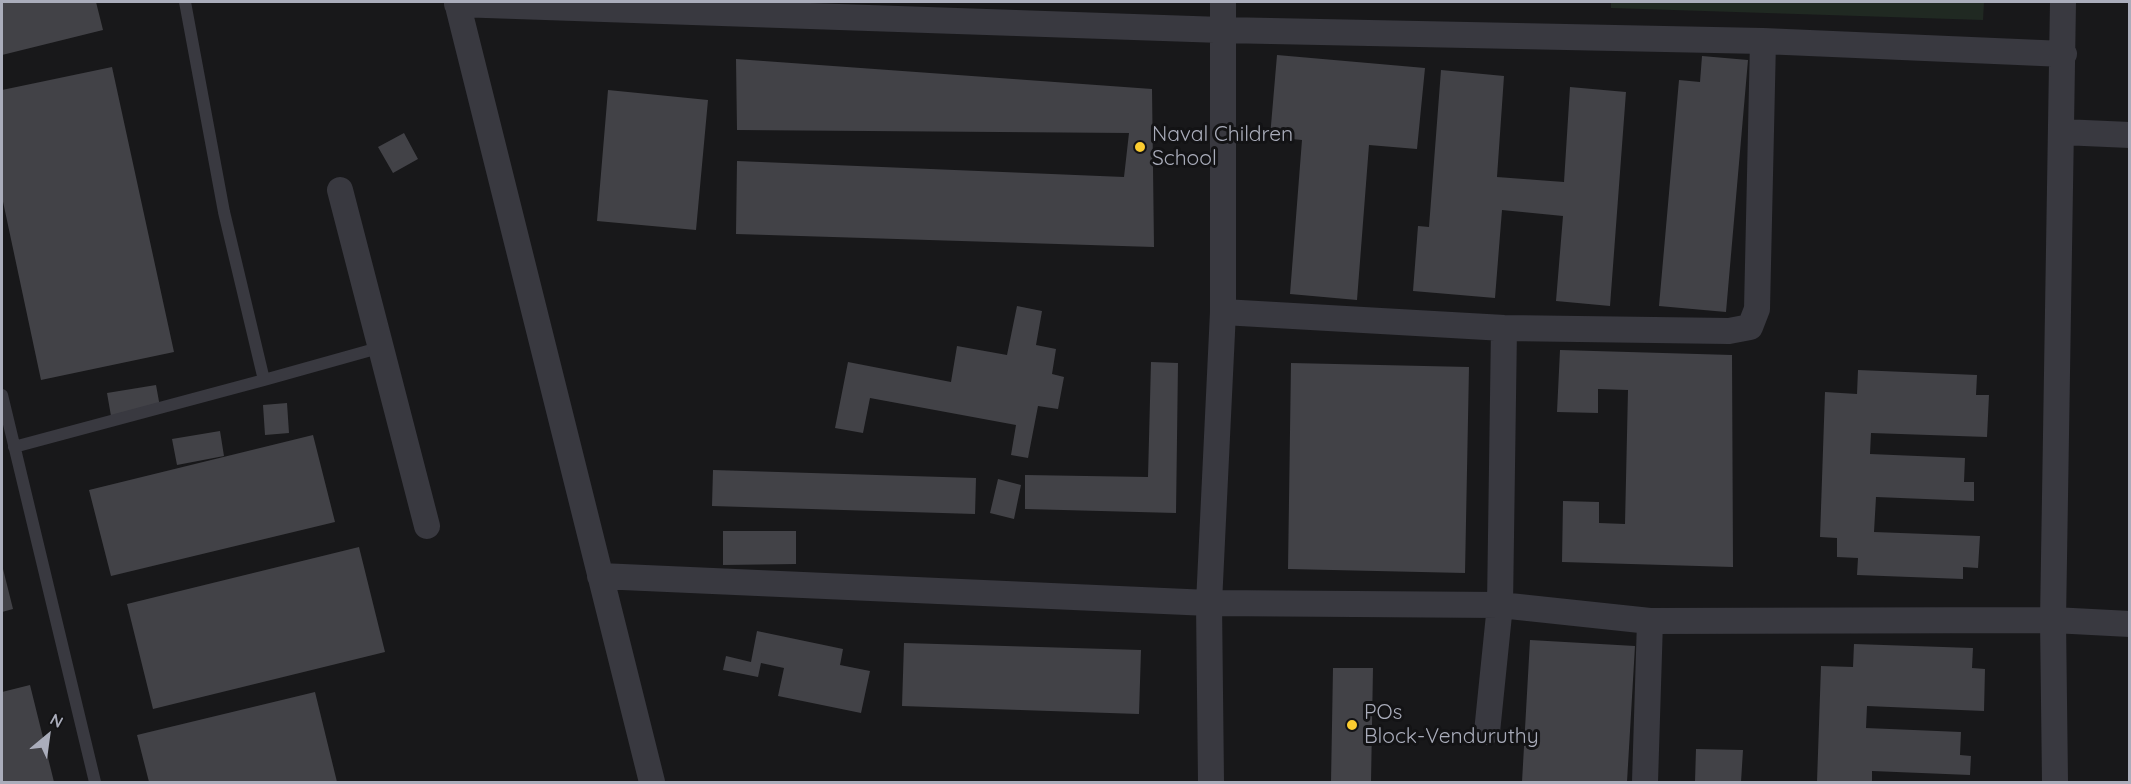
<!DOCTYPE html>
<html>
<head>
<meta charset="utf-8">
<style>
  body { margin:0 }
  #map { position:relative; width:2131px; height:784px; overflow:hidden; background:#18181a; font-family:Quicksand,sans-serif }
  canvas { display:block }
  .frame { position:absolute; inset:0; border:3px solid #aaadbb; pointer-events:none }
  .north { position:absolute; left:18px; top:706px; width:60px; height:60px; -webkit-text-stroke:4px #131315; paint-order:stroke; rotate:29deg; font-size:16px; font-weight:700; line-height:24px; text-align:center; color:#aaadbb }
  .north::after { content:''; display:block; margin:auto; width:21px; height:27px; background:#aaadbb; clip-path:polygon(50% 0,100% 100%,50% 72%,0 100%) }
</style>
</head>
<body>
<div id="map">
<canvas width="2131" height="784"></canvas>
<div class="frame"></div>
<div class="north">N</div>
</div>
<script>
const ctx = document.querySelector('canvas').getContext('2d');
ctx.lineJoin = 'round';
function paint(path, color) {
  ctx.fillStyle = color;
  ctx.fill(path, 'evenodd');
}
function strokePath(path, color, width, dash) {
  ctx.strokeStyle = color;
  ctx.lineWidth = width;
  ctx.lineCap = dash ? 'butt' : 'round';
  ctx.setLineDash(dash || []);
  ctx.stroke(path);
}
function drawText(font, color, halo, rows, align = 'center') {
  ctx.font = font + ' Quicksand,sans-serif';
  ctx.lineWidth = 6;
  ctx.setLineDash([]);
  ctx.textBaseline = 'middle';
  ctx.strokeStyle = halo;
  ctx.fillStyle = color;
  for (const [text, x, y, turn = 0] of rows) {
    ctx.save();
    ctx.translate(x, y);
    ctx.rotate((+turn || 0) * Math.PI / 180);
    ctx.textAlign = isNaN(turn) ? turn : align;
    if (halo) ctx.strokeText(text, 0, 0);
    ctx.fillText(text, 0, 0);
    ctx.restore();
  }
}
paint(new Path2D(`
  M1611,2H1984L1983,20L1611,8Z`), '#202922');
paint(new Path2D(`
  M2,2H96L103,30L2,55Z
  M1277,55L1425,68L1417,149L1369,145L1357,300L1290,294L1302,140L1270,137Z
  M1702,56L1748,60L1726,312L1659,306L1679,80L1700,82Z
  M736,59L1152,89L1154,247L736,234L737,161L1124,177L1129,133L737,130Z
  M112,67L174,352L41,380L2,197V90Z
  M1441,70L1504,76L1497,177L1564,182L1570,87L1626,92L1610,306L1556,301L1563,216L1502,210L1495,298L1413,291L1418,226L1429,227Z
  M608,90L708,100L696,230L597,221Z
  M404,133L418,159L393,173L378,147Z
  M1017,306L1042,311L1036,345L1056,349L1052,374L1064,377L1058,409L1038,406L1028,458L1011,455L1016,425L870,398L863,433L835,428L848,362L951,382L957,346L1007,355Z
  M1560,350L1732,355L1733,567L1562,562L1563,501L1599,502V523L1625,524L1628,390L1598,389V413L1557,412Z
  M1151,362L1178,363L1176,513L1025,509V475L1148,477Z
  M1291,363L1469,367L1465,573L1288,569Z
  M1858,370L1977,375L1976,395H1989L1987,437L1871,433L1870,454L1965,458L1964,482H1974V501L1876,497L1874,532L1980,536L1978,568L1963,567V579L1857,575L1858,558L1837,557V538L1820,537L1825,392L1857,394Z
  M156,385L160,407L111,416L107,393Z
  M287,403L289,433L265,435L263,405Z
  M220,431L224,456L177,465L172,439Z
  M313,435L335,522L111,576L89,490Z
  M713,470L976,478L975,514L712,506Z
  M998,479L1021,485L1014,519L990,513Z
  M723,531H796V564L723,565Z
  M359,547L385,652L153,709L127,604Z
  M2,565L13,609L2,612Z
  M757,631L843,649L840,665L870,671L861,713L778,696L784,668L761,663L758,677L723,670L726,656L751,662Z
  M1530,640L1635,646L1627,782H1522Z
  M904,643L1141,650L1139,714L902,706Z
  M1854,644L1973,648L1972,668L1985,669L1984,711L1867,706L1866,728L1961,732L1960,755L1971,756L1970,775L1872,771V782H1817L1821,666L1853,667Z
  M1333,668H1373L1371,782H1331Z
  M30,685L54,782H2V692Z
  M315,692L337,782H149L137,735Z
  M1696,749L1743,750L1741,782H1695Z`), '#424247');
strokePath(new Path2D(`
  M264,380L382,347
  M2,395L95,782
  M14,447L264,380L224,212L185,2`), '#393940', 12);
strokePath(new Path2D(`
  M457,2L652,782
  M457,4L1222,30L1763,41L2064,54
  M2062,132L2130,135
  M340,190L427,526
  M1223,312L1504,328L1729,331L1750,327L1757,309L1763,41
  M600,576L1209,603L1500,605L1650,621L2053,620L2130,624
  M1487,732L1500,605L1504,328
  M1211,782L1209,603L1223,312V2
  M1645,782L1650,621
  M2055,782L2053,620L2063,2`), '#393940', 26);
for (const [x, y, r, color] of [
  [1140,147,6,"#fbcc30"],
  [1352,725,6,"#fbcc30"]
]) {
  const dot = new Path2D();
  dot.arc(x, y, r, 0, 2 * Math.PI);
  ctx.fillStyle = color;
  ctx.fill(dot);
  strokePath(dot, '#131315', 2);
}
drawText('21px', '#aaadbb', '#131315', [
  ["Naval Children",1152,135],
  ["School",1152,159],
  ["POs",1364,713],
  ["Block-Venduruthy",1364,737]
], 'left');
</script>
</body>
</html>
